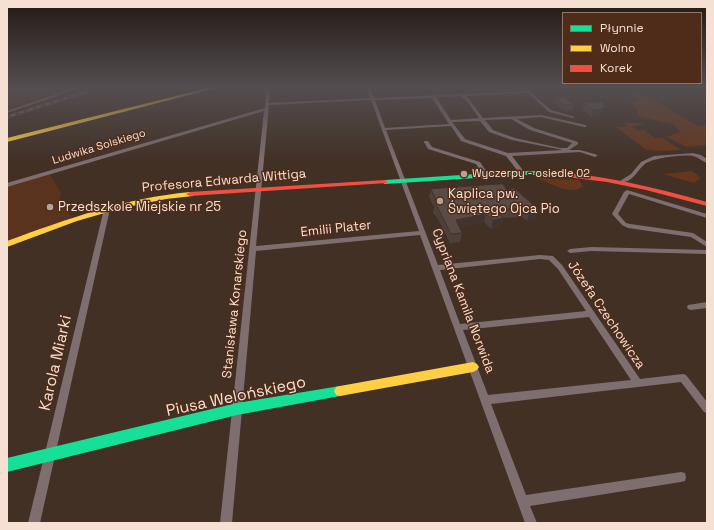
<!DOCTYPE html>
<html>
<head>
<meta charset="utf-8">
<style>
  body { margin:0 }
  #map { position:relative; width:714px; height:530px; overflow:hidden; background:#423025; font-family:"Space Grotesk",sans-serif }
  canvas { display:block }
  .frame { position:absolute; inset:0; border:8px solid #f6e0d4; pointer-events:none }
  .legend { position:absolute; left:562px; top:12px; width:140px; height:72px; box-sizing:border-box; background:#4e2c19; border:1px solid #917464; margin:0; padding:5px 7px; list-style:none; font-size:12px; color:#f6e0d4 }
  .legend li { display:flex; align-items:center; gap:8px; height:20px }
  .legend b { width:20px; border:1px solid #917464 }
</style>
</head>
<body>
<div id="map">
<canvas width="714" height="530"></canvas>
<div class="frame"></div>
<ul class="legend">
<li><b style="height:5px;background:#16e098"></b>Płynnie</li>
<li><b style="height:5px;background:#ffcf43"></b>Wolno</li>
<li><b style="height:5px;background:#f24e42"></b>Korek</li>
</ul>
</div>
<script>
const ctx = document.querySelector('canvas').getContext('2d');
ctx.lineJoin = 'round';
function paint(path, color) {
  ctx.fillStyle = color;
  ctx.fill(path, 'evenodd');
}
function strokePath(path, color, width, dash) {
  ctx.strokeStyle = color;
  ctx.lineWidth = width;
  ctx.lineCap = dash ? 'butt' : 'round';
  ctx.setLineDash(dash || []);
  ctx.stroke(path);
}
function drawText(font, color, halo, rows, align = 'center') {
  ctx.font = font + ' "Space Grotesk",sans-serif';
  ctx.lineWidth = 3;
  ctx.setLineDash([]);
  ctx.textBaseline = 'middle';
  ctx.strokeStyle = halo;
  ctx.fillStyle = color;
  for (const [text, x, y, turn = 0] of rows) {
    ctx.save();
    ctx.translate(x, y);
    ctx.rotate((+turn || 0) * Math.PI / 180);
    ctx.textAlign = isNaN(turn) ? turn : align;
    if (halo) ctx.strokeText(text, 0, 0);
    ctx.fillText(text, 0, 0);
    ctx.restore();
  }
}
paint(new Path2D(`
  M7,88H77L7,110Z
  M50,174L62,195L59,196L72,218L7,241V187Z`), '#59331e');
paint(new Path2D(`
  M634,92L639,95H646L698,126L707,125V145L687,147L666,137L680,132L673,124L641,117L638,114V111L632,105L627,102L641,101L628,93Z
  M623,123H641L643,124L633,127L638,131L644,130L655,138H663L681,150L656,151L645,149L616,127L628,126Z
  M692,171L701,178L694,183L663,174Z
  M536,178L579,180L583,186C572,197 548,182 536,178Z`), '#65361b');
paint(new Path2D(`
  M74,88H80L7,113V111Z
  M262,88H266L270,93L269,103L370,98L366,88H370L374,98L529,91L551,110L575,117L573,118L549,112L528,93L466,96L469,99L483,118L541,115L586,125V127H584L541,117L517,119L534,128L578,142V144L569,150H580L598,155L595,157L580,152L512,156L525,173L522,175L520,174L506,156L461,141L451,126L386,130L438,265L540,255L553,256L562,265L640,379L683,374L686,375L707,402V413L704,412L681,382L491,404L526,495L681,472L685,473L686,477L685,481L681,482L530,506L537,523H525L420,235L256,251L232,523H220L264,111L7,187V183L265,108L266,93ZM461,96L467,101L479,118L451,120L436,97ZM432,98L449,124L385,128L375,100ZM371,100L419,231L256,246L269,105ZM511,119L530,130L572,143L567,148H560L515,138L493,130L485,120ZM480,121L489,132L512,140L563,150L508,153L465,139L452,122ZM540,259L549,260L558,269L586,311L460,324L440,270ZM589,317L631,380L488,395L463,330Z
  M424,141H428L432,147L480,162L489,175L486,177L484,176L476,164L428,149L424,142Z
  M693,153L701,155L707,159V163C702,161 698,157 693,156C684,154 652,158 645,164C637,170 633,183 621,182L620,181L631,174L641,162L654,156Z
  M627,190L707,214V218L629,194L618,214L626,223L630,224L693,233L707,242V247L691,237L628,228L622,225L612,214L624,192Z
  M107,207L110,209L40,523H28L104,209Z
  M591,247L707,250V254L591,251L570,253L567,251L570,249Z
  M707,302V308L691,310L688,309L687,307L688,305Z`), '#7e6e70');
paint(new Path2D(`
  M522,171H544L547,173L544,175H522L385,184L381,182L385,180Z
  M340,386L344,387L346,391L344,395L340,396L237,415L7,472V458L237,403Z`), '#16e098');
paint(new Path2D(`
  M208,88H216L7,142V138Z
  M190,192L194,194L193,196L166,199L122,208L77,221L7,247V241C67,219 126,198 190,192Z
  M473,362L477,364L479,367L477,370L473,372L340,396L336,395L334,391L336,387L340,386Z`), '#ffcf43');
paint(new Path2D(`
  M544,171C600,174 653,187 707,202V206L646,190L607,182L542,174V172Z
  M385,180L387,181V183L190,196L186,194L190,192Z`), '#f24e42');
const rail = new Path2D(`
  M7,117L97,88`);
strokePath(rail, '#756661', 2.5);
strokePath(rail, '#4e2c19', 1.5, [4.5]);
paint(new Path2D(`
  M556,97L574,105L572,110L564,111L554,103Z
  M585,103L605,107L602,114L599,116L592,117L582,110Z
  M431,189L507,190L536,219L527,221L522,217L503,218L500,227L491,229L484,222L459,228L462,233L460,242L450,243L438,219L433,213L434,207L429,197Z`), '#4e403b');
paint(new Path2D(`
  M605,107L602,114L599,116L592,117L594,110Z
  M539,210L536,219L527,221L529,212Z
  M486,214L484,222L454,229L456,220Z
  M503,218L500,227L491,229L493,220Z`), '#403430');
const building = new Path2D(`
  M556,97H564L574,105H565Z
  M602,102L605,107L601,109L594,110L585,103Z
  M503,184L507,190L514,188L539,210L529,212L525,208L495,210L503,218L493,220L486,214L456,220L462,233L451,234L439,210L435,204H438L431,189Z`);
paint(building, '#5b4b45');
strokePath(building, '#403430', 1);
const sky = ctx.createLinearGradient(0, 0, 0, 162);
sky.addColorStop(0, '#241a14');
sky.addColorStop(0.54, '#544e51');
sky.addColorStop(1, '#544e5100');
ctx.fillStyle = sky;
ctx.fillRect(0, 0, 714, 162);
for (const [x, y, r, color] of [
  [464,174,4,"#b7a297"],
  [440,201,4,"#b7a297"],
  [50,207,4,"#b7a297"]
]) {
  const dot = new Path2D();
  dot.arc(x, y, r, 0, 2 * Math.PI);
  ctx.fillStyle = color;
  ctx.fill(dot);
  strokePath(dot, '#4e2c19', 1.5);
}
drawText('11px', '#f6e0d4', '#4e2c19', [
  ["Ludwika Solskiego",99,147,-17]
]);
drawText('11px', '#f6e0d4', '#4e2c19', [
  ["Wyczerpy - osiedle 02",472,174]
], 'left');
drawText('13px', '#f6e0d4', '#4e2c19', [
  ["Profesora Edwarda Wittiga",224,181,-5],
  ["Emilii Plater",336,229,-6],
  ["Cypriana Kamila Norwida",463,301,69],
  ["Stanisława Konarskiego",235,304,-84],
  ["Józefa Czechowicza",606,315,56]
]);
drawText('13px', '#f6e0d4', '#4e2c19', [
  ["Kaplica pw.",448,194],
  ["Świętego Ojca Pio",448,209],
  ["Przedszkole Miejskie nr 25",58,207]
], 'left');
drawText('16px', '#f6e0d4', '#4e2c19', [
  ["Karola Miarki",56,363,-77],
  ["Piusa Welońskiego",236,397,-12]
]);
</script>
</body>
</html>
